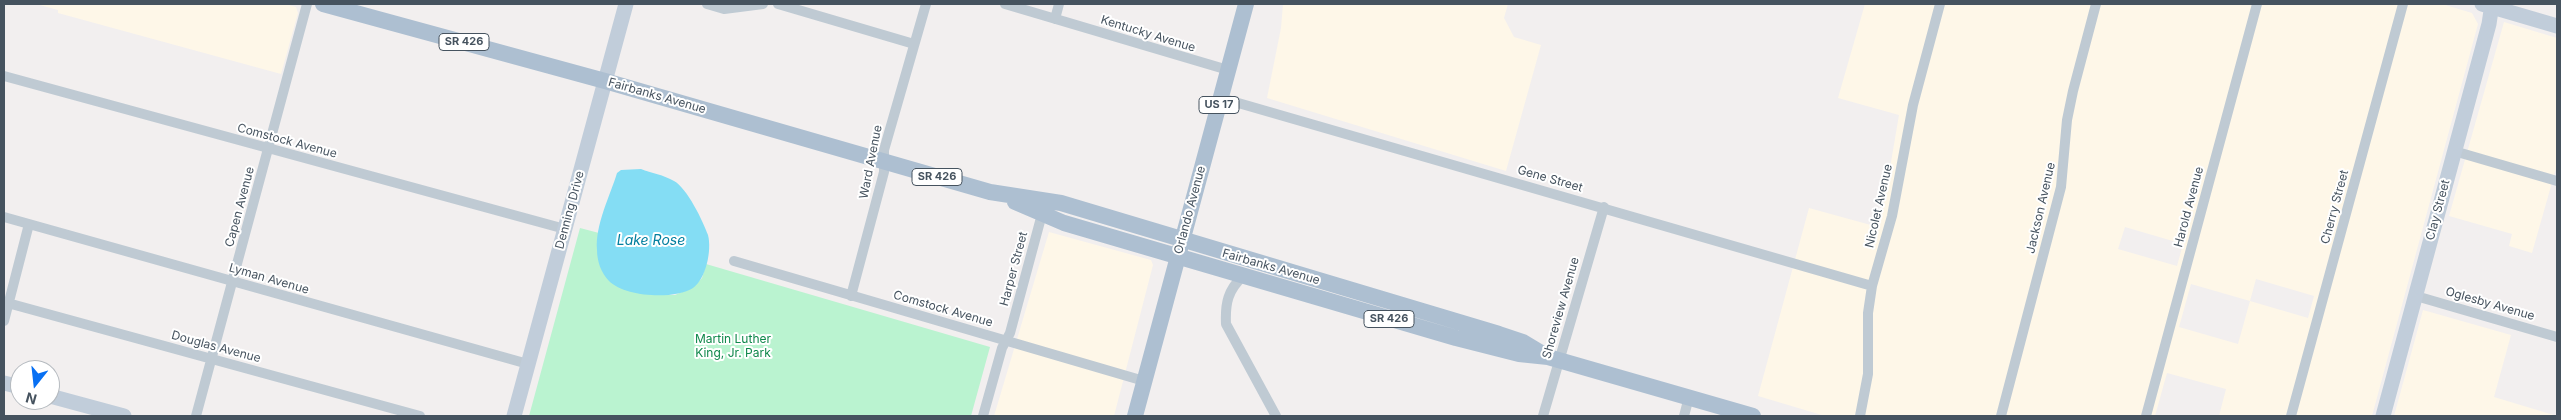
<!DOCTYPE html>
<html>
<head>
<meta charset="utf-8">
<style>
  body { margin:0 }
  #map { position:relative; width:2561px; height:420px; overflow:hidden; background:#f2efef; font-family:Inter,sans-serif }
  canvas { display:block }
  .frame { position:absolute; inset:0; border:5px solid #46535f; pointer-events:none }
  .north { position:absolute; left:10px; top:360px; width:50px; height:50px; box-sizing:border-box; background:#fff; border:1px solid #b5babf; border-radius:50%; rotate:196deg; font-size:14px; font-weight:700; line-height:20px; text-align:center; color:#46535f }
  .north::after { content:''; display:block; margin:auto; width:18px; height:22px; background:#0870f3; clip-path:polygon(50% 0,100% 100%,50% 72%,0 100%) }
</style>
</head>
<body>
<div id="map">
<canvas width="2561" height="420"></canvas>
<div class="frame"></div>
<div class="north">N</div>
</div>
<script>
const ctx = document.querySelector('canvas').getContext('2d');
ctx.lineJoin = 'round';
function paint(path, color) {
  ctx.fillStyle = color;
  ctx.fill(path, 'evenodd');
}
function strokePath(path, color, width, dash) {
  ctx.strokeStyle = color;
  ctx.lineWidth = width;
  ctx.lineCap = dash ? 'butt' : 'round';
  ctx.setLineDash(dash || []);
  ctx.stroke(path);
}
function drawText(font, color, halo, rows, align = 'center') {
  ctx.font = font + ' Inter,sans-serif';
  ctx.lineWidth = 4;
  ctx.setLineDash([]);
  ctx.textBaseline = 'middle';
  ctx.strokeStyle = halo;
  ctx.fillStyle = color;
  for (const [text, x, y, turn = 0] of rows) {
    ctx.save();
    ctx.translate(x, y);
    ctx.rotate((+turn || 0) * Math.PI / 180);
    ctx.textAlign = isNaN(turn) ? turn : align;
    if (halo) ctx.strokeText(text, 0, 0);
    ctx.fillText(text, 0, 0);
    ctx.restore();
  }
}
paint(new Path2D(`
  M36,4H285L296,7L298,13L281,74L58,13V10Z
  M1283,4H1508L1504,18L1514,37L1541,45L1506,171L1267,98L1281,28Z
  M1865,4H2442L2472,13L2478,24L2372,416H2219L2226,389L2167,373L2155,416H1825L1758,396L1809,208L1878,227L1883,209L1899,115L1838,98ZM2125,227L2183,244L2177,266L2118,249ZM2256,279L2314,296L2308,318L2250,301ZM2191,284L2250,301L2238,344L2179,327Z
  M2504,22L2557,38V165L2532,253L2509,246L2512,234L2449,216Z
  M1049,232L1151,260L1153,265L1114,416H994Z
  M2423,310L2511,335L2494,397L2557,416H2394Z`), '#fef7e8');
paint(new Path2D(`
  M580,228L599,233L597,250L651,295H675L693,287L702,278L706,264L990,347L971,416H529Z`), '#baf3d0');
paint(new Path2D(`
  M641,169C651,173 664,175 674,181C687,188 703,221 708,235C712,250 706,279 693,288C674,300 625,297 609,281C601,273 597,261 597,250C595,225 610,196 617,173L621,170Z`), '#84ddf4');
strokePath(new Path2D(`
  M707,4L724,9L763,4
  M778,4L914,44
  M1005,4L1228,70
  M1055,19L1059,4
  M4,76L565,229
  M1221,98L1872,286
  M2454,151L2557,181
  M4,217L528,364
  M734,261L1144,381
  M1243,276C1228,290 1225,303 1226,324L1276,416
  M851,296L884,172V150L926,4
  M2416,296L2557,337
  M4,302L420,416
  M4,321L29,224
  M196,416L307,4
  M983,416L1002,348L1010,333L1042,214
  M1543,416L1604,207
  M1684,416L1689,397
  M1860,416L1868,374V313L1872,286L1892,216L1913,105L1940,4
  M2001,416L2061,187L2067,120L2073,91L2096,4
  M2146,416L2257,4
  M2291,416L2403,4`), '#bfcad3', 10);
strokePath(new Path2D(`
  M2482,4L2557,26
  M4,383L20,387
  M50,396L124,416
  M514,416L626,4
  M2383,416L2489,24L2492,4`), '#c1cdda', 15);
strokePath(new Path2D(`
  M323,4L605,81L990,192L1061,203L1499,334L1523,342L1548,357
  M1015,202L1064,223L1456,338L1519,354L1548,357L1753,416
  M1135,416L1246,4`), '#adbfd1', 16);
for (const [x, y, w] of [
  [464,42,50],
  [1219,105,40],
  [937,177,50],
  [1389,319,50]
]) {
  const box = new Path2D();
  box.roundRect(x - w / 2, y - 8.5, w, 17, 4);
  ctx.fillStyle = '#fff';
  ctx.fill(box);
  strokePath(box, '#46535f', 1);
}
drawText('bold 11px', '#46535f', null, [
  ["SR 426",464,42],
  ["US 17",1219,105],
  ["SR 426",937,177],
  ["SR 426",1389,319]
]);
drawText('12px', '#46535f', '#fff', [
  ["Kentucky Avenue",1148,34,17],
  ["Fairbanks Avenue",657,96,16],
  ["Comstock Avenue",287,141,15],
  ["Ward Avenue",871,162,-79],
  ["Gene Street",1550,179,16],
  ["Nicolet Avenue",1879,206,-77],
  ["Capen Avenue",240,207,-75],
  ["Harold Avenue",2189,207,-75],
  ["Cherry Street",2335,207,-75],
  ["Jackson Avenue",2041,208,-77],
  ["Denning Drive",570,210,-75],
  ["Orlando Avenue",1190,210,-75],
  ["Clay Street",2438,210,-75],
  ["Fairbanks Avenue",1271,267,16],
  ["Harper Street",1014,269,-75],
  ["Lyman Avenue",269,279,16],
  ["Oglesby Avenue",2490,304,16],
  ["Shoreview Avenue",1561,308,-74],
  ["Comstock Avenue",943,309,16],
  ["Douglas Avenue",216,347,15]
]);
drawText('12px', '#0f884b', '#fff', [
  ["Martin Luther",733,339],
  ["King, Jr. Park",733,353]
]);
drawText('italic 14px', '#037f9f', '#fff', [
  ["Lake Rose",651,241]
]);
</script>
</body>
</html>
